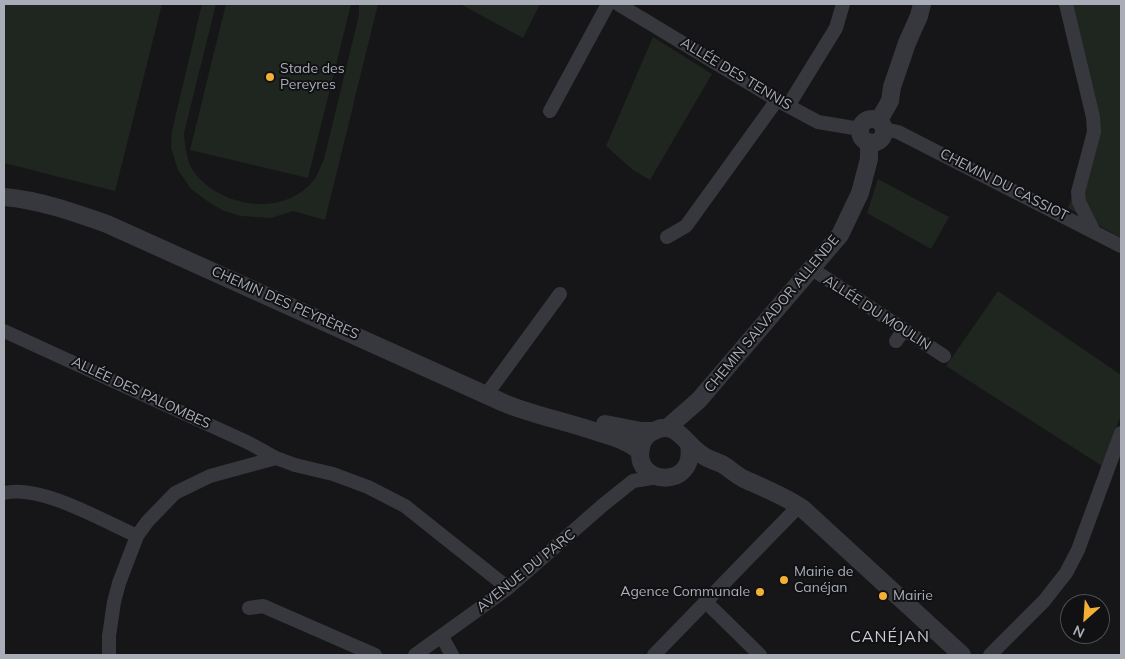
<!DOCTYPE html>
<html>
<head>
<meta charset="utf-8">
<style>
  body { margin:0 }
  #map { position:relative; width:1125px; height:659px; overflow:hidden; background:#161618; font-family:Mulish,sans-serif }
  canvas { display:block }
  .frame { position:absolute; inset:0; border:5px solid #a8adb8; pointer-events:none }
  .north { position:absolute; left:1060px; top:594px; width:50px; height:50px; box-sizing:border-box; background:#111113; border:1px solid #4d4f55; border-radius:50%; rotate:206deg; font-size:14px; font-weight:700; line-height:20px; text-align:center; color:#a8adb8 }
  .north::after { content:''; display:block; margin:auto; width:18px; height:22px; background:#f2b134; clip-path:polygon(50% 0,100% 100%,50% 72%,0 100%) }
</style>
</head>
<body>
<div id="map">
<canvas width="1125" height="659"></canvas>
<div class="frame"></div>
<div class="north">N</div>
</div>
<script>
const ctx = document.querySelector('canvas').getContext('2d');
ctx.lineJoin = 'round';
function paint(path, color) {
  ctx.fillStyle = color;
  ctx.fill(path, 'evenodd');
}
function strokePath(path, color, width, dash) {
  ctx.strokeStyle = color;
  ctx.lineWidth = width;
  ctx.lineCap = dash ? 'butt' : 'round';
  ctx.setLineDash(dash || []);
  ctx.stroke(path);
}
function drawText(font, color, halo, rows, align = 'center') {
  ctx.font = font + ' Mulish,sans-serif';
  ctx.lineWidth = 4;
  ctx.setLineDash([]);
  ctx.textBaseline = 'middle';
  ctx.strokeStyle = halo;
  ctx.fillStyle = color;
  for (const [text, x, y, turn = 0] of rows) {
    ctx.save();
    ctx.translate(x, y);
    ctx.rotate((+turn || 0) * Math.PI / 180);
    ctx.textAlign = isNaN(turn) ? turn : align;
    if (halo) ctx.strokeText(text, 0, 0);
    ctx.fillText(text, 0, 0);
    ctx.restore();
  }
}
paint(new Path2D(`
  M4,4H162L115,191L4,163Z
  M202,4H216L184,133C185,148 187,165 197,176C227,209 285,216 314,180C318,174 321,165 324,159L359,15V4H378L325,220L293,211L271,218L241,216L224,211L210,203L191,189L178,170L171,148L172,131Z
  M226,4H351L308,178L190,150Z
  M460,4H540L523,38Z
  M1066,4H1121V238L1068,208L1094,132Z
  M653,37L712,74L650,180L633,170L606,146Z
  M878,179L949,217L931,249L867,213Z
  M998,291L1121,375V415L1102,466L946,366Z`), '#1e261f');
strokePath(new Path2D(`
  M618,4L777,100L818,122L860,129
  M1066,4L1093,117L1094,132L1078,192L1079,202L1093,230
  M788,106L836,28L843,4
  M550,111L608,4
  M884,129L898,132L1121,246
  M667,237L686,226L777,100
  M812,269L944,356
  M4,331L249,443L276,458
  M896,341L903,331
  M486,395L560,294
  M4,493C41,484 103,521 137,536
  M706,602L760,655
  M249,608L263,606L375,655
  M442,637L452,655
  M109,655V636L114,602L119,583L137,536L147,522L175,493L210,476L276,458L295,465L333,474L368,487L405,506L508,588
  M415,655L508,588L603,505L633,481L658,477
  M654,655L793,512L798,505
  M990,655L1044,601L1066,573L1078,550L1121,433`), '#37383d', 14);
strokePath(new Path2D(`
  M860 131a12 12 0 1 1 24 0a12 12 0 1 1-24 0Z
  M879,120L890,101L892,87L907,43L919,16L922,4
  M4,197C39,200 73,212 107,224L504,403C533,415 564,421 594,431C612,437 624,439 640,451
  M605,424L641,431H653
  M667,428L699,400L840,235L860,193L869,159V142
  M689,445C697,491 632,485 641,448C642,440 647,434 654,431C676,419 686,445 701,454C707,459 715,461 722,464C729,468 736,475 744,479C764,488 784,496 802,508L962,655`), '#37383d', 18);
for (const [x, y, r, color] of [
  [270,77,5,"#f2b134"],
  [784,580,5,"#f2b134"],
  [760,592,5,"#f2b134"],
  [883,596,5,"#f2b134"]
]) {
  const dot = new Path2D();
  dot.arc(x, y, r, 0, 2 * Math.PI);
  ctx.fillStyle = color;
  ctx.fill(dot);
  strokePath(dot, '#111113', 2);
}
drawText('14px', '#a8adb8', '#111113', [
  ["Stade des",280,69],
  ["Pereyres",280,85],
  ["Mairie de",794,572],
  ["Canéjan",794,588],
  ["Agence Communale",750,592,"right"],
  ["Mairie",893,596]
], 'left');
drawText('14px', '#a8adb8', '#111113', [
  ["ALLÉE DES TENNIS",736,74,31],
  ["CHEMIN DU CASSIOT",1004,185,27],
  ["CHEMIN DES PEYRÈRES",285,303,24],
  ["ALLÉE DU MOULIN",877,313,33],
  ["CHEMIN SALVADOR ALLENDE",772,314,-50],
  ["ALLÉE DES PALOMBES",141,393,25],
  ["AVENUE DU PARC",526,571,-39]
]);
ctx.letterSpacing = '1px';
drawText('16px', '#c9ccd4', '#111113', [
  ["CANÉJAN",890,637]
]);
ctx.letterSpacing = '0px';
</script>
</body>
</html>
